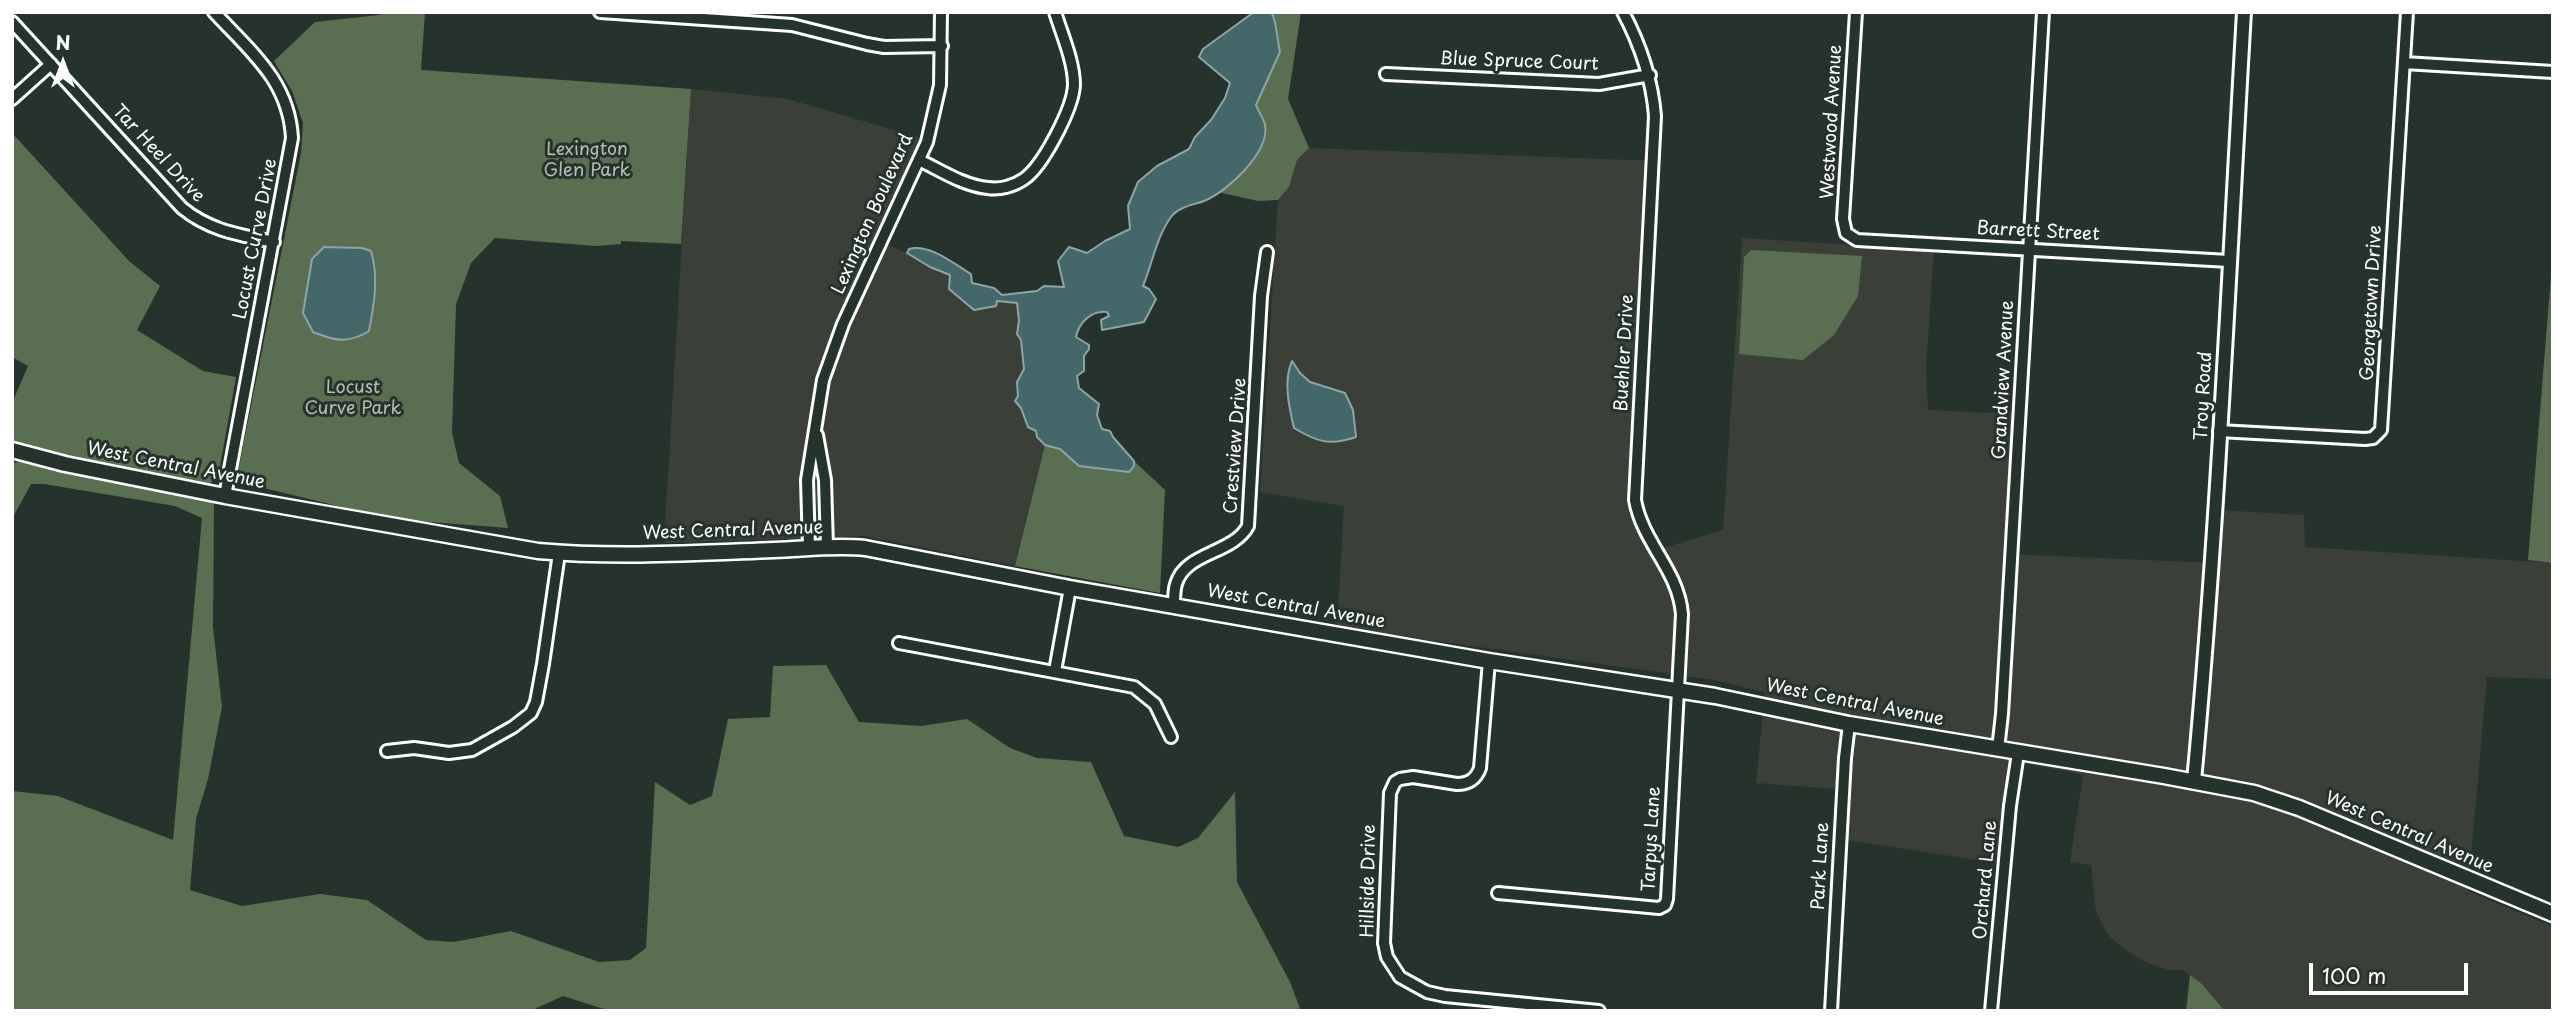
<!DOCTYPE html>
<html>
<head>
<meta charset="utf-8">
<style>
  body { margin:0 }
  #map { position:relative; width:2565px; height:1023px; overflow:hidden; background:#26332d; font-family:"Playpen Sans",sans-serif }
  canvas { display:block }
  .frame { position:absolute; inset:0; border:14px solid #fff; pointer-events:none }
  .north { position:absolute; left:28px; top:28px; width:70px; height:70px; -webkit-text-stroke:5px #26332d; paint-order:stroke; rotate:0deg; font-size:19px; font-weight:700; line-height:28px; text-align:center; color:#fff }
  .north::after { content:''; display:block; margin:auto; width:24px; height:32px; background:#fff; clip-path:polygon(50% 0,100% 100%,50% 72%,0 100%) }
  .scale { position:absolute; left:2309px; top:963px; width:159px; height:32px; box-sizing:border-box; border:4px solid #fff; border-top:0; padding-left:9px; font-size:21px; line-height:24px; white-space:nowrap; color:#fff; -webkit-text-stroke:5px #26332d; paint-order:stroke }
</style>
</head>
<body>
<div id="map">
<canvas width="2565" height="1023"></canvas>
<div class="frame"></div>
<div class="north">N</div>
<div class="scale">100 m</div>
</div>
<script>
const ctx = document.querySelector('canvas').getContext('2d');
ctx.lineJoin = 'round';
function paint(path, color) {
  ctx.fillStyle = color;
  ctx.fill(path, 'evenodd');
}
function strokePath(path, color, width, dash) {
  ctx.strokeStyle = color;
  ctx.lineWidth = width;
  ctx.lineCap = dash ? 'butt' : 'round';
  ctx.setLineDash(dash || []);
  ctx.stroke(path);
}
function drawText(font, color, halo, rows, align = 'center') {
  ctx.font = font + ' "Playpen Sans",sans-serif';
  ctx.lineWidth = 6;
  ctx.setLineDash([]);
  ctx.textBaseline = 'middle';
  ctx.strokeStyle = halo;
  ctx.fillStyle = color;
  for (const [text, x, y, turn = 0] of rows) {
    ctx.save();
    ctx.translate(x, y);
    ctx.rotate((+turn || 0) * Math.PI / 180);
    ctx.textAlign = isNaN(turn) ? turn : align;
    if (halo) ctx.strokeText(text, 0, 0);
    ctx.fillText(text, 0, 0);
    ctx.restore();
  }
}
paint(new Path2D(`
  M691,89L788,99L921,138L876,240L907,253L930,267L950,275L997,301L1017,303L1019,321L1017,334L1021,340L1024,369L1017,382L1018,396L1028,427L1036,431L1037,437L1045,445L1015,566L865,536L664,543Z
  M1309,148L1657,161L1638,490L1643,519L1660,549L1723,530L1742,238L1934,250L1926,368L1928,410L2014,414L2006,554L2215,563L2218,510L2304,515L2305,547L2553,563V679L2487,677L2468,891L2553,927V1011H2225L2202,984L2190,975L2182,970H2169L2147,963L2126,950L2110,937L2102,925L2095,906L2091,865L2070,862L2083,775L2021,762L2009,865L1847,840L1849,790L1756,783L1765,692L1714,680L1337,627L1344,506L1260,492L1278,200L1289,187L1297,160Z`), '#3a4038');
paint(new Path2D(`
  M386,12H425L421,70L691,89L681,244L621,241V244L596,246L495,238L471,263L456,304L452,433L459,463L500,496L508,528L392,519L243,483L237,477L301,153L303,123L292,91L274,61L315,22L379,15Z
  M1271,12H1301L1288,99L1309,148L1297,160L1289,187L1278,200L1258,201L1218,192L1249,167L1265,125L1256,105L1280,52C1277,40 1277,20 1271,12Z
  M12,133L129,261L160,286L137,330L203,371L236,377L218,477L209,484H191L52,452L12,440V403L28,366L12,357Z
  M1751,250L1862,256L1858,296L1834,335L1803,360L1739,354L1744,257Z
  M2553,251V563L2528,560Z
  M1045,445L1060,449L1072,459L1134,466V461L1165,490L1160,593L1015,566Z
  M23,460L214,500L213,627L222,707L208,779L196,819L190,890L242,906L320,894L367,900L426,940L454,942L511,931L599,962L630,960L646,948L655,782L690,805L712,796L728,719L770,717L773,666L826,665L859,722L921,726L967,719L1010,748L1037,758L1091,762L1124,836L1178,847L1198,838L1235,792L1237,882L1290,982L1301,1011H610L563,996L530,1011H12V791L58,796L173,840L202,518L175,506L44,484H31L12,519V464Z
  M2190,975L2202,984L2225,1011H2186Z`), '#5a6e51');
const water = new Path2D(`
  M1254,12H1271C1277,20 1277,40 1280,52L1256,105C1258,111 1264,119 1265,125C1270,152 1227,192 1204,201C1193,205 1178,207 1171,217C1157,236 1152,264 1143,286L1149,289L1156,299L1144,322L1102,330L1101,320L1109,316L1107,312C1092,310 1079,322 1076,337L1089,345V349L1084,356V371L1077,376L1079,388L1099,404L1097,415L1102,429L1110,431L1113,437L1134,461V466L1129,472L1079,466L1060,449L1045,445L1037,437L1036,431L1028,427L1021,408L1015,401L1018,396L1017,382L1024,369L1021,340L1017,334L1019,321L1017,303L997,301L996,306L974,310L949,289L950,275L930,267L907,253L909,249C929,243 954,264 971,274L972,283L994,288L1002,295L1037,291L1044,286L1064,287L1058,261L1069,247L1087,253L1105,241L1130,229L1128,206L1138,182L1157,166L1189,149L1195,137L1211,120L1225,98L1230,83L1199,57L1203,49Z
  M324,247L362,248L371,251C379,277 374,305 369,331C348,344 335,341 313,332L303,313L312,259Z
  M1292,361L1300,373L1310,382L1345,393L1353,410L1356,437C1330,446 1317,442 1294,428C1289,407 1283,381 1292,361Z`);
paint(water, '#44676a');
strokePath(water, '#8fa4a6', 2);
const minor = new Path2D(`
  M214,12C251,52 289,81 292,138L225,496
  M600,12L792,25L867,44L884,47L942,46
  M1856,12L1843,219L1846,233L1857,240L2229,261
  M12,22L182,208C210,231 240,235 274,242
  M2404,63L2553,72
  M1386,74L1599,84L1650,75
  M12,99L51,64
  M919,160C940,170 964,186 988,188C1000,190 1014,186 1024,179C1043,166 1073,108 1074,85C1074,61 1062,35 1055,12
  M2219,431L2365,439L2373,438L2381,430L2407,12
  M817,435L825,480L827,547
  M809,548L807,480L823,380L843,324L927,142L940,85L941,12
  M1174,606C1174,599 1174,590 1176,584C1185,552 1233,554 1248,526L1261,296L1267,252
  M899,643L1134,687L1155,704L1171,737
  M1489,661L1480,768C1476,779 1469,784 1457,784L1413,777L1400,779L1395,782L1390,793L1384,943L1387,957L1400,977L1427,992L1445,996L1599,1011
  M1055,671L1070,588
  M1998,749L2002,714L2043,12
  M387,751L414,748L449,753L472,750L513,727L531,713L536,702L543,664L559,553
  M1498,893L1659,908L1665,905L1667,899L1682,614C1678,569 1643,544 1635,500L1655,116C1652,78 1641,46 1623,12
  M1831,1011L1845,758L1849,724
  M1991,1011L2010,806L2018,753`);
const tertiary = new Path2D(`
  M2194,781C2218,526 2229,269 2244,12`);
const secondary = new Path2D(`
  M12,450L65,464L225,496L538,551C616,558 696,553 774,550C805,549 835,545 865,548L1070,588L1489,661L1715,696L1849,724L2164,776L2254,793L2299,808L2553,914`);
strokePath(minor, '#fff', 16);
strokePath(tertiary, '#fff', 18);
strokePath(secondary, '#fff', 19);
strokePath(minor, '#26332d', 10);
strokePath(tertiary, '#26332d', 12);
strokePath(secondary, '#26332d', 14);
drawText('18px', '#fff', '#26332d', [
  ["Blue Spruce Court",1519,62,2],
  ["Westwood Avenue",1832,122,-87],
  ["Tar Heel Drive",158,154,47],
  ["Lexington Boulevard",873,214,-66],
  ["Barrett Street",2038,232,3],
  ["Locust Curve Drive",256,239,-79],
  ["Georgetown Drive",2372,303,-87],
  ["Buehler Drive",1625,353,-87],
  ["Grandview Avenue",2004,380,-87],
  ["Troy Road",2204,396,-87],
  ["Crestview Drive",1236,446,-86],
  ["West Central Avenue",176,466,11],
  ["West Central Avenue",733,531,-2],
  ["West Central Avenue",1296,607,10],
  ["West Central Avenue",1855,703,11],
  ["West Central Avenue",2409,833,23],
  ["Tarpys Lane",1652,839,-87],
  ["Park Lane",1821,866,-87],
  ["Orchard Lane",1986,880,-85],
  ["Hillside Drive",1369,881,-89]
]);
drawText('18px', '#b5beb1', '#26332d', [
  ["Lexington",587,150],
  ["Glen Park",587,171],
  ["Locust",353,388],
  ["Curve Park",353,409]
]);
</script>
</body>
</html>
